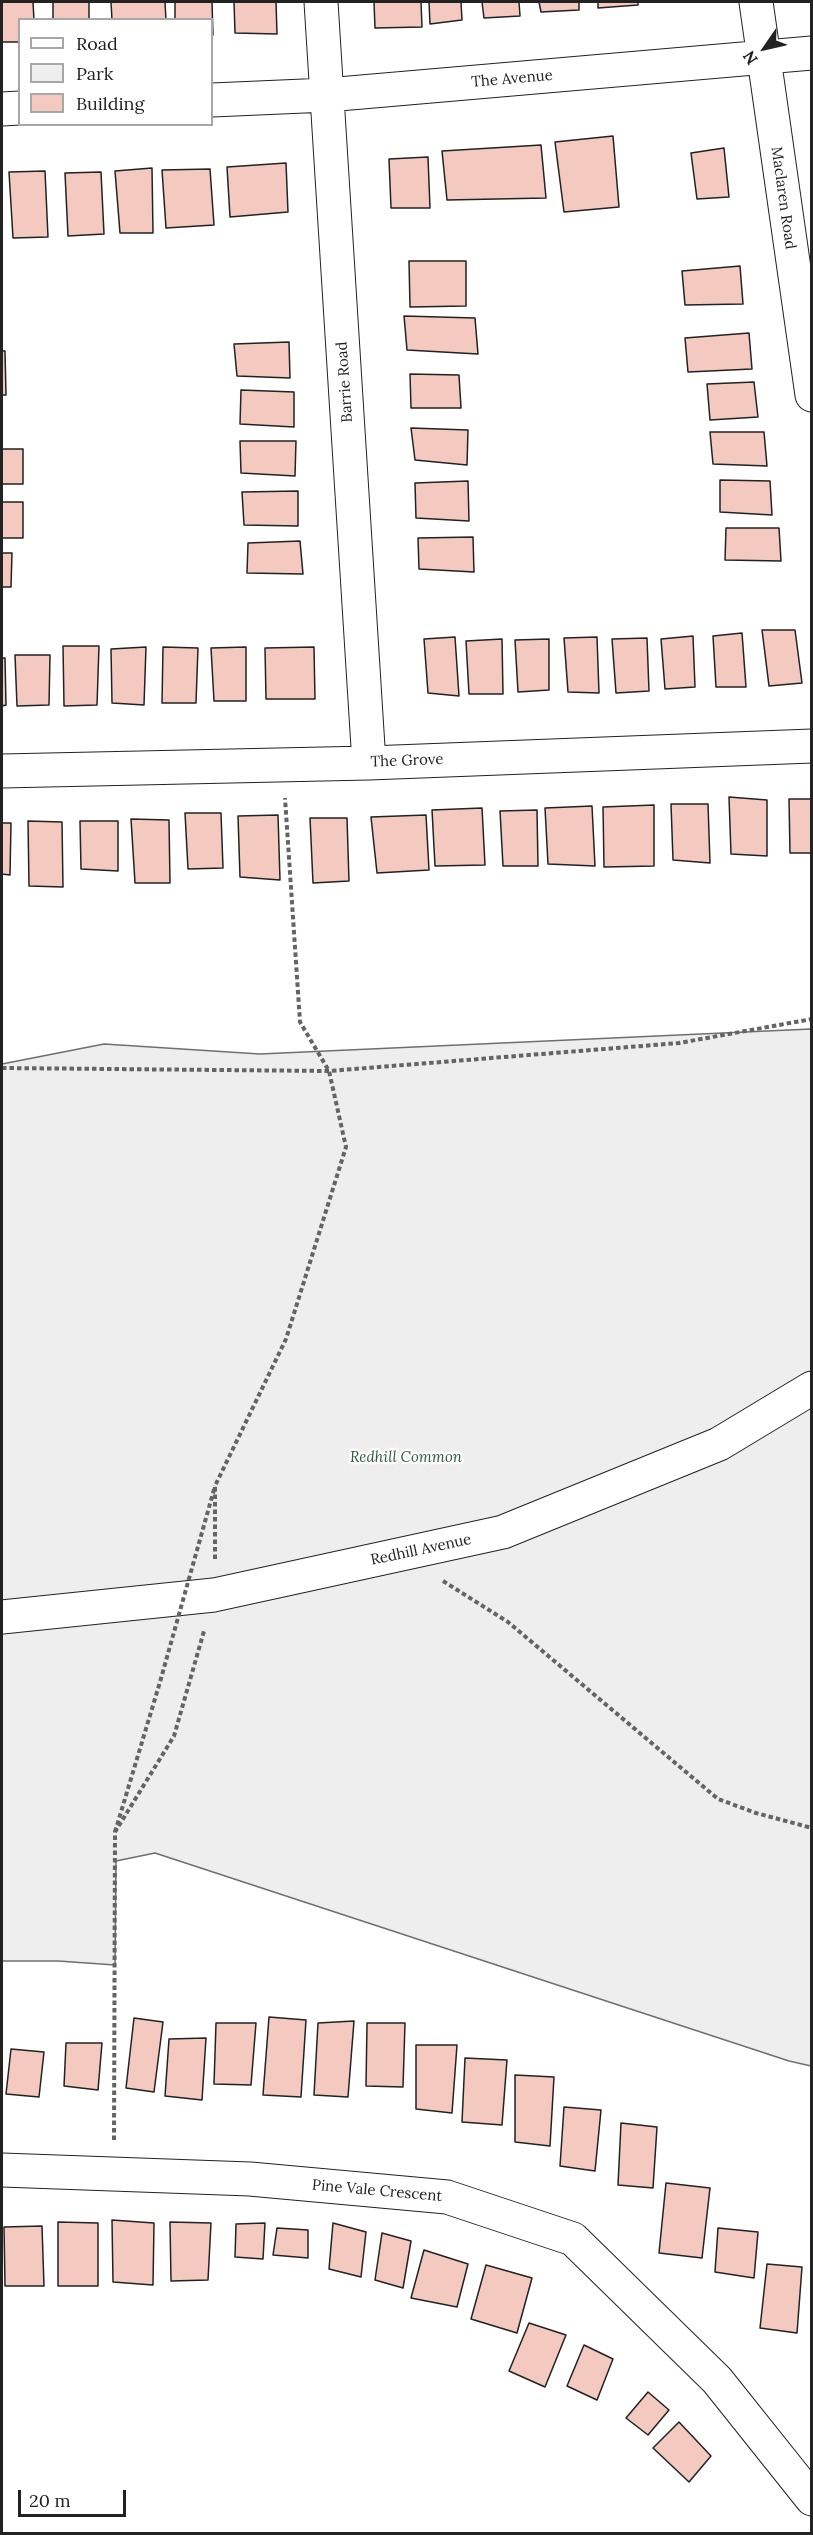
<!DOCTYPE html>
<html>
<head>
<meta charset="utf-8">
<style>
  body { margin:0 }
  #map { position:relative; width:813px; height:2535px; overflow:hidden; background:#fff; font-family:Lora,serif }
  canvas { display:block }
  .frame { position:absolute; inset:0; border:3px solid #222; pointer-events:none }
  .legend { position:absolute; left:18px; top:18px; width:195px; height:108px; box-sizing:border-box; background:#fff; border:2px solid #a7a7a7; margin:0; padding:8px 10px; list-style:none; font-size:18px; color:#222 }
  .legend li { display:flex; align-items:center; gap:12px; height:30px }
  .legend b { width:30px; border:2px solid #a7a7a7 }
  .north { position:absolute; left:735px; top:18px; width:60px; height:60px; -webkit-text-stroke:4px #fff; paint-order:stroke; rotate:236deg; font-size:16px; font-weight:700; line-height:24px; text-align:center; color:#222 }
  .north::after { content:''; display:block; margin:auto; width:21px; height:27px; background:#222; clip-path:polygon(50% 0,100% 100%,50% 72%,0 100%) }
  .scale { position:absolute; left:18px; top:2490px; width:108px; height:27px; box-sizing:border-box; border:3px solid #222; border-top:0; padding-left:8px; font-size:18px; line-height:21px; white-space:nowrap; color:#222; -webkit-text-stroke:4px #fff; paint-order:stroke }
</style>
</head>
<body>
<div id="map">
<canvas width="813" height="2535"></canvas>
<div class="frame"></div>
<ul class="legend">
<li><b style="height:8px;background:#fff"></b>Road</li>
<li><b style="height:16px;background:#eee"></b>Park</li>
<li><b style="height:16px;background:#f3c9c0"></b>Building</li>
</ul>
<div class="north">N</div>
<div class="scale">20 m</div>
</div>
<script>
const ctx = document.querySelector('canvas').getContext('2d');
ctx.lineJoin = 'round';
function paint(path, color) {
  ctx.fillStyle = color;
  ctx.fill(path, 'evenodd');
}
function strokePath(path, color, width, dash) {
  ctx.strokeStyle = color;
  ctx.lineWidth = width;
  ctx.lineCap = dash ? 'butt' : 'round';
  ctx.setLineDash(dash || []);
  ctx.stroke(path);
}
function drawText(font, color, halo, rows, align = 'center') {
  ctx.font = font + ' Lora,serif';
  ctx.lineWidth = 4.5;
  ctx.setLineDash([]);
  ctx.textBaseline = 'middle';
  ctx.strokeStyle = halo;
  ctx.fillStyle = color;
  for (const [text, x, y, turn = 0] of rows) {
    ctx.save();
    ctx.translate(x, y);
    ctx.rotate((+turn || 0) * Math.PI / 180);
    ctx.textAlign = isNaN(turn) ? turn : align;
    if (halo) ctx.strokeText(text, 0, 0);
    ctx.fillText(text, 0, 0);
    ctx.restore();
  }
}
const green = new Path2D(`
  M811,1029V2066L789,2061L155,1853L116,1861L115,1965L58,1961H2V1064L104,1044L260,1054Z`);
paint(green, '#eee');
strokePath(green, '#6f6f6f', 1.5);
const building = new Path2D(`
  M2,2H33L34,20H20V42H2Z
  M53,2H89V20H53Z
  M111,2H165L166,20H112Z
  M175,2H212L213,35L212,20H175Z
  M234,2H276L277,34L235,33Z
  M374,2H421L422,27L375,28Z
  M429,2H461L462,20L430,24Z
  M482,2H519L520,16L484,18Z
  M539,2H579V10L541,12Z
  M598,2H638V5L598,8Z
  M613,136L619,207L564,212L555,142Z
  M541,145L546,198L447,200L442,151Z
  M724,148L729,197L697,199L691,153Z
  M428,157L430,208H391L389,159Z
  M286,163L288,212L230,217L227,167Z
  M152,168L153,233H120L115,171Z
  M210,169L214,225L166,228L162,170Z
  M45,171L48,237L13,238L9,172Z
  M101,172L104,234L68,236L65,173Z
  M409,261H466V306L410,307Z
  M740,266L743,304L685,305L682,271Z
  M404,316L475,318L478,354L407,350Z
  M749,333L752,369L688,372L685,338Z
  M289,342L290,378L237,376L234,344Z
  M2,351H5L6,395H2Z
  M410,374L459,375L461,408H411Z
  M754,382L758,417L710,420L707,384Z
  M241,390L294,392V427L240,424Z
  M411,428L468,430L467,465L415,460Z
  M710,432H764L767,466L713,464Z
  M240,441H296L295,476L241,473Z
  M2,449H23V484H2Z
  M720,480L770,481L772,515L720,512Z
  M468,481L469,521L416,518L415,483Z
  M298,491V526L244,525L242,492Z
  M2,502H23V538H2Z
  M726,528H779L781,561L725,560Z
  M473,537L474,572L419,569L418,538Z
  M300,541L303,574L247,573L248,543Z
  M2,553H12L11,587H2Z
  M762,630H795L802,683L769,686Z
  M742,633L746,687H716L713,636Z
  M693,636L695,687L665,689L661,639Z
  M455,637L459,696L428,693L424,639Z
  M597,637L599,693L568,692L564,638Z
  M647,638L649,691L616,693L612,639Z
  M502,639L503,694H469L466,641Z
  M549,639V690L518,692L515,640Z
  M63,646H99L97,705L64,706Z
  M146,647L144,705L112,703L111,649Z
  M163,647L198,648L196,703H162Z
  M246,647V701H214L211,648Z
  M314,647L315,699H266L265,648Z
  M15,655H50L49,705L17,706Z
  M2,658H5L6,705L2,706Z
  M729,797L767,800V856L731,854Z
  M789,799H812V853H790Z
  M671,804H708L710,863L673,860Z
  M654,805V866L604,867L603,807Z
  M592,806L595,866L548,864L545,808Z
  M482,808L485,865L435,866L432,810Z
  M537,810L538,866H503L500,811Z
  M185,813H221L223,868L188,869Z
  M278,815L280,880L240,877L238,816Z
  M426,815L429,870L377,873L371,817Z
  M310,818H347L349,881L313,883Z
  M131,819L169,820L170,883H135Z
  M28,821L62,822L63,887L29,886Z
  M80,821H118V871L81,869Z
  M2,823H11L10,875L2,874Z
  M269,2017L306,2020L301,2097L263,2095Z
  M134,2018L163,2022L154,2092L126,2088Z
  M354,2021L348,2097L314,2095L318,2023Z
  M216,2023H256L251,2085L214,2084Z
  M367,2023H405L403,2087L366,2086Z
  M206,2038L202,2100L165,2096L169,2039Z
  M66,2043H102L98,2090L64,2086Z
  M416,2045H457L452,2113L416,2109Z
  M11,2049L44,2052L39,2097L6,2094Z
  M465,2058L507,2060L502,2125L462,2122Z
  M515,2075L554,2077L550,2146L515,2142Z
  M564,2107L601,2110L595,2171L560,2166Z
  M621,2123L657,2127L653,2188L618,2185Z
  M666,2183L710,2188L702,2258L659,2253Z
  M112,2220L154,2223L153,2285L113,2282Z
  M58,2222L98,2223V2286H58Z
  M170,2222L211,2223L208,2280L171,2281Z
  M265,2223L263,2259L235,2257L236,2224Z
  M333,2223L366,2232L361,2277L329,2269Z
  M42,2226L44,2286H5L4,2227Z
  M277,2228L308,2230V2258L273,2255Z
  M718,2228L758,2232L754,2278L715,2272Z
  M382,2233L411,2241L403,2288L375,2280Z
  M424,2250L468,2264L457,2307L411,2298Z
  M767,2264L802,2267L797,2333L760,2328Z
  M486,2265L532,2278L517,2333L471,2319Z
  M529,2323L566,2335L545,2387L509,2371Z
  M584,2345L613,2359L597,2400L567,2386Z
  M648,2392L669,2410L648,2435L626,2418Z
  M679,2422L711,2456L689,2482L653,2448Z`);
paint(building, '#f3c9c0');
strokePath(building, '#222', 1.5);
const minor = new Path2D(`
  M321,2L369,763
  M756,2L812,395
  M212,100L327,95L812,53
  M2,109L20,108
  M2,771L369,763L812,746
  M2,2170L250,2179L447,2197L573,2239L717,2380L812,2499`);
const major = new Path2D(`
  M2,1617L214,1595L503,1532L719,1444L812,1388`);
strokePath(minor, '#222', 35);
strokePath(major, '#222', 35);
strokePath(new Path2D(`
  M2,1068L329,1071L679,1043L812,1019
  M215,1559V1486L286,1339L346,1147L329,1071L300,1022L285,798
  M443,1581L508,1622L718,1799L756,1813L812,1828
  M114,2140L115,1832L174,1736L204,1631`), '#646464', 4, [4.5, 3]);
strokePath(minor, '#fff', 33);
strokePath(major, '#fff', 33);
strokePath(new Path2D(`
  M115,1832L160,1682L215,1486`), '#646464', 4, [4.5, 3]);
drawText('15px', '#222', '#fff', [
  ["The Avenue",512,79,-5],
  ["Maclaren Road",783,198,82],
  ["Barrie Road",345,382,-94],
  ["The Grove",407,761,-2],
  ["Redhill Avenue",421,1550,-12],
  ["Pine Vale Crescent",377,2191,5]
]);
drawText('italic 15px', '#2f5e38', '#fff', [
  ["Redhill Common",406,1458]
]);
</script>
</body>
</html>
